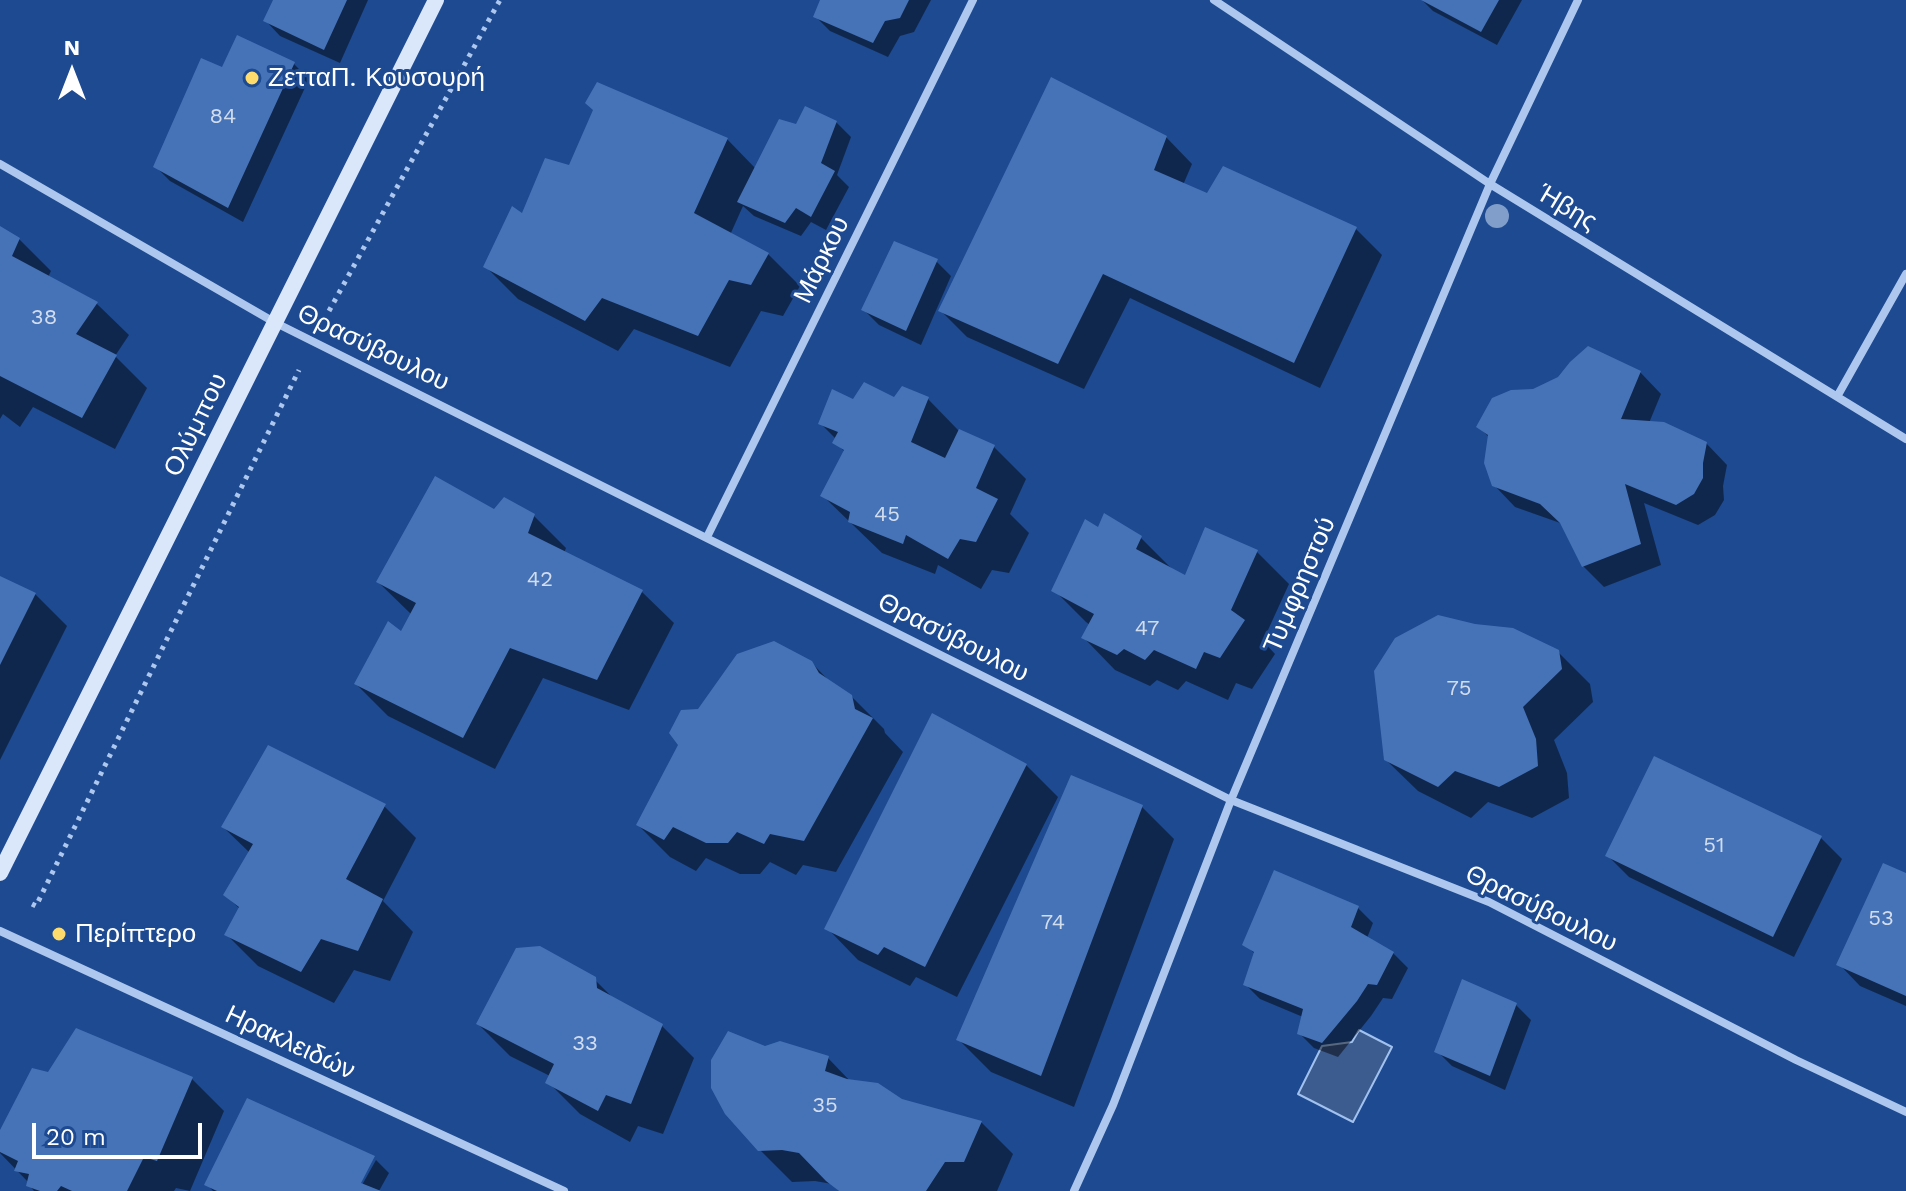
<!DOCTYPE html>
<html>
<head>
<meta charset="utf-8">
<style>
  body { margin:0 }
  #map { position:relative; width:1906px; height:1191px; overflow:hidden; background:#1d4a91; font-family:"Work Sans",sans-serif }
  canvas { display:block }
  .north { position:absolute; left:32px; top:32px; width:80px; height:80px; -webkit-text-stroke:6px #1d4a91; paint-order:stroke; rotate:0deg; font-size:22px; font-weight:700; line-height:32px; text-align:center; color:#fff }
  .north::after { content:''; display:block; margin:auto; width:28px; height:36px; background:#fff; clip-path:polygon(50% 0,100% 100%,50% 72%,0 100%) }
  .scale { position:absolute; left:32px; top:1123px; width:170px; height:36px; box-sizing:border-box; border:4px solid #fff; border-top:0; padding-left:10px; font-size:24px; line-height:28px; white-space:nowrap; color:#fff; -webkit-text-stroke:6px #1d4a91; paint-order:stroke }
</style>
</head>
<body>
<div id="map">
<canvas width="1906" height="1191"></canvas>
<div class="north">N</div>
<div class="scale">20 m</div>
</div>
<script>
const ctx = document.querySelector('canvas').getContext('2d');
ctx.lineJoin = 'round';
function paint(path, color) {
  ctx.fillStyle = color;
  ctx.fill(path, 'evenodd');
}
function strokePath(path, color, width, dash) {
  ctx.strokeStyle = color;
  ctx.lineWidth = width;
  ctx.lineCap = dash ? 'butt' : 'round';
  ctx.setLineDash(dash || []);
  ctx.stroke(path);
}
function drawText(font, color, halo, rows, align = 'center') {
  ctx.font = font + ' "Work Sans",sans-serif';
  ctx.lineWidth = 6;
  ctx.setLineDash([]);
  ctx.textBaseline = 'middle';
  ctx.strokeStyle = halo;
  ctx.fillStyle = color;
  for (const [text, x, y, turn = 0] of rows) {
    ctx.save();
    ctx.translate(x, y);
    ctx.rotate((+turn || 0) * Math.PI / 180);
    ctx.textAlign = isNaN(turn) ? turn : align;
    if (halo) ctx.strokeText(text, 0, 0);
    ctx.fillText(text, 0, 0);
    ctx.restore();
  }
}
const water = new Path2D(`
  M1359,1030L1392,1047L1353,1122L1298,1094L1322,1046L1352,1042Z`);
paint(water, '#3c5b8f');
strokePath(water, '#a1c1ef', 2);
paint(new Path2D(`
  M275,0H368L340,63L280,36L266,21Z
  M822,0H931L914,32L900,36L888,57L830,31L815,16Z
  M1422,0H1522L1497,45L1433,11Z
  M294,64L309,79L243,222L170,181L155,166L223,69Z
  M836,122L851,137L837,175L849,187L826,230L811,222L801,236L754,216L743,206L730,235L768,254L800,286L783,316L761,311L730,367L634,329L618,351L518,299L486,267L522,216L570,167L727,139L756,169L797,127Z
  M1166,137L1192,164L1183,185L1208,196L1356,229L1382,255L1320,388L1130,298L1084,389L967,337L941,311Z
  M0,228L19,239L51,271L48,277L97,304L129,335L115,356L147,388L115,449L33,407L20,427L3,414L0,419Z
  M936,261L951,276L921,345L879,325L864,310Z
  M1640,372L1661,394L1649,423L1706,443L1727,465L1723,486L1724,500L1715,515L1698,525L1644,503L1661,565L1604,587L1583,566L1563,524L1515,507L1494,485L1490,438L1479,427L1533,391Z
  M928,399L959,431L994,447L1026,479L1010,514L1029,533L1009,573L992,570L981,589L938,565L935,574L882,553L823,496L845,452L835,442L836,439L820,423L854,402Z
  M494,511L534,516L566,548L564,553L642,592L674,623L629,710L543,678L495,769L388,716L356,684L402,633L412,615L378,582Z
  M1099,529L1141,538L1173,570L1186,578L1257,552L1289,584L1263,641L1275,654L1252,689L1236,683L1228,700L1186,681L1178,690L1157,680L1150,686L1115,670L1084,638L1090,625L1086,622L1054,590Z
  M0,578L35,594L67,626L0,760Z
  M1558,652L1590,684L1593,702L1554,740L1567,773L1569,798L1532,818L1488,802L1471,818L1418,791L1385,759Z
  M811,662L833,685L851,696L884,729L885,733L903,752L836,872L803,865L796,875L770,862L760,874H740L706,858L696,871L670,857L638,825L699,711Z
  M1026,765L1058,797L957,997L916,977L910,986L858,960L827,928Z
  M384,806L416,838L383,901L413,932L390,981L354,970L334,1003L258,966L226,934L240,909L225,895L250,853L223,827Z
  M1142,807L1174,839L1074,1107L991,1072L959,1040Z
  M1821,838L1842,859L1794,957L1629,877L1608,856Z
  M1906,876V1006L1860,986L1839,964Z
  M1358,908L1373,923L1367,938L1393,953L1408,968L1392,999L1383,998L1371,1016L1338,1057L1314,1048L1299,1033L1303,1017L1260,999L1245,984L1256,955L1245,944Z
  M594,979L617,1002L662,1026L694,1058L663,1134L638,1126L630,1142L580,1114L548,1082L550,1076L510,1056L478,1024Z
  M1516,1005L1531,1020L1505,1090L1452,1066L1437,1051Z
  M765,1048L828,1058L851,1082L901,1101L981,1122L1013,1154L997,1191H839L832,1184L815,1181L792,1182L759,1149Z
  M49,1075L192,1079L224,1111L190,1191L176,1188L174,1191H34L29,1185V1183L0,1153V1134Z
  M376,1160L389,1173L379,1191H213L207,1184L362,1185Z`), '#0007');
paint(new Path2D(`
  M273,0H347L324,50L263,21Z
  M820,0H909L900,18L885,21L873,43L813,17Z
  M1421,0H1499L1481,32Z
  M237,35L295,62L228,208L153,167L201,58L222,67Z
  M1051,77L1167,136L1154,170L1207,193L1223,166L1357,227L1294,363L1103,274L1058,364L938,311Z
  M597,82L728,138L694,213L769,253L751,285L729,280L698,336L602,298L585,321L483,267L512,206L522,213L545,158L569,165L593,110L585,103Z
  M805,106L837,121L821,163L835,171L811,217L796,208L785,223L737,202L779,119L796,124Z
  M0,226L20,238L12,256L98,302L76,334L117,355L82,418L0,376Z
  M894,241L938,259L906,331L861,310Z
  M1588,346L1641,371L1621,419L1664,422L1707,442L1703,463V478L1694,494L1676,505L1625,484L1641,544L1582,567L1560,523L1540,504L1492,486L1484,463L1488,435L1476,427L1492,398L1511,390L1533,389L1558,377L1570,362Z
  M864,382L894,397L902,386L929,397L911,442L945,458L959,429L995,445L976,488L998,499L976,542L960,539L948,559L906,535L903,544L848,522L850,512L820,496L844,450L832,443L838,432L818,424L832,389L853,399Z
  M435,476L494,509L504,497L535,514L528,533L643,590L597,680L510,648L463,738L354,684L388,621L401,631L416,603L376,582Z
  M1104,513L1142,536L1136,549L1185,575L1205,527L1258,550L1231,610L1245,620L1220,658L1204,652L1196,669L1154,650L1145,660L1124,649L1117,655L1081,638L1094,614L1051,591L1085,519L1098,527Z
  M0,576L36,593L0,665Z
  M1438,615L1475,624L1513,628L1559,650L1562,669L1523,707L1536,739L1538,766L1499,787L1455,771L1438,787L1384,760L1374,671L1395,638Z
  M774,641L812,661L819,673L852,695L855,709L873,718L804,841L770,834L764,844L737,832L728,843H706L673,827L664,840L636,825L678,745L669,733L681,710L698,709L737,654Z
  M932,713L1027,764L925,967L884,947L878,955L824,929Z
  M268,745L386,804L346,879L383,899L358,951L321,939L301,972L224,935L239,907L223,895L253,844L221,827Z
  M1654,756L1822,836L1773,937L1605,856Z
  M1071,775L1143,805L1041,1076L956,1040Z
  M1883,863L1906,873V996L1836,965Z
  M1274,870L1359,906L1351,927L1394,952L1377,985L1368,984L1357,1001L1322,1043L1297,1034L1303,1009L1243,985L1254,952L1242,945Z
  M540,946L596,977L597,988L663,1024L631,1104L606,1095L598,1111L545,1083L554,1064L476,1024L516,948Z
  M1462,979L1517,1003L1490,1076L1434,1052Z
  M76,1028L193,1077L157,1161L144,1157L127,1191H72L61,1186L57,1191H40L26,1186L29,1174L14,1171L18,1161L0,1152V1130L32,1068L48,1072Z
  M728,1031L765,1046L780,1041L829,1056L825,1071L847,1079L878,1083L902,1099L982,1121L964,1162H945L926,1191H839L826,1181L799,1153L782,1150L758,1151L725,1114L711,1088V1060Z
  M247,1098L375,1156L361,1183L381,1191H217L204,1185Z`), '#4673b8');
strokePath(new Path2D(`
  M329,311L500,0
  M32,904L36,906L299,370`), '#adc7ee', 5, [4, 6]);
strokePath(new Path2D(`
  M1214,0L1490,184L1906,439
  M0,164L274,322L1231,800L1489,902L1796,1060L1906,1112
  M1838,395L1906,274
  M707,537L973,0
  M0,931L564,1191
  M1074,1191L1113,1105L1231,800L1490,184L1578,0`), '#adc7ee', 8);
strokePath(new Path2D(`
  M0,873L436,0`), '#dae6fa', 16);
ctx.fillStyle = '#819ecb';
for (const [x, y] of [
  [1497,216]
]) {
  ctx.beginPath();
  ctx.arc(x, y, 12, 0, 2 * Math.PI);
  ctx.fill();
}
for (const [x, y, r, color] of [
  [252,78,8,"#fddb6c"],
  [59,934,8,"#fddb6c"]
]) {
  const dot = new Path2D();
  dot.arc(x, y, r, 0, 2 * Math.PI);
  ctx.fillStyle = color;
  ctx.fill(dot);
  strokePath(dot, '#1d4a91', 3);
}
drawText('22px', '#d1dced', null, [
  ["84",223,117],
  ["38",44,318],
  ["45",887,515],
  ["42",540,580],
  ["47",1147,629],
  ["75",1459,689],
  ["51",1714,846],
  ["53",1881,919],
  ["74",1053,923],
  ["33",585,1044],
  ["35",825,1106]
]);
drawText('26px', '#fff', '#1d4a91', [
  ["ΖετταΠ. Κουσουρή",268,78],
  ["Περίπτερο",75,934]
], 'left');
drawText('26px', '#fff', '#1d4a91', [
  ["Ήβης",1567,208,31],
  ["Μάρκου",822,260,-64],
  ["Θρασύβουλου",373,348,26],
  ["Ολύμπου",196,425,-64],
  ["Τυμφρηστού",1300,585,-67],
  ["Θρασύβουλου",953,638,27],
  ["Θρασύβουλου",1541,909,26],
  ["Ηρακλειδών",290,1043,25]
]);
</script>
</body>
</html>
